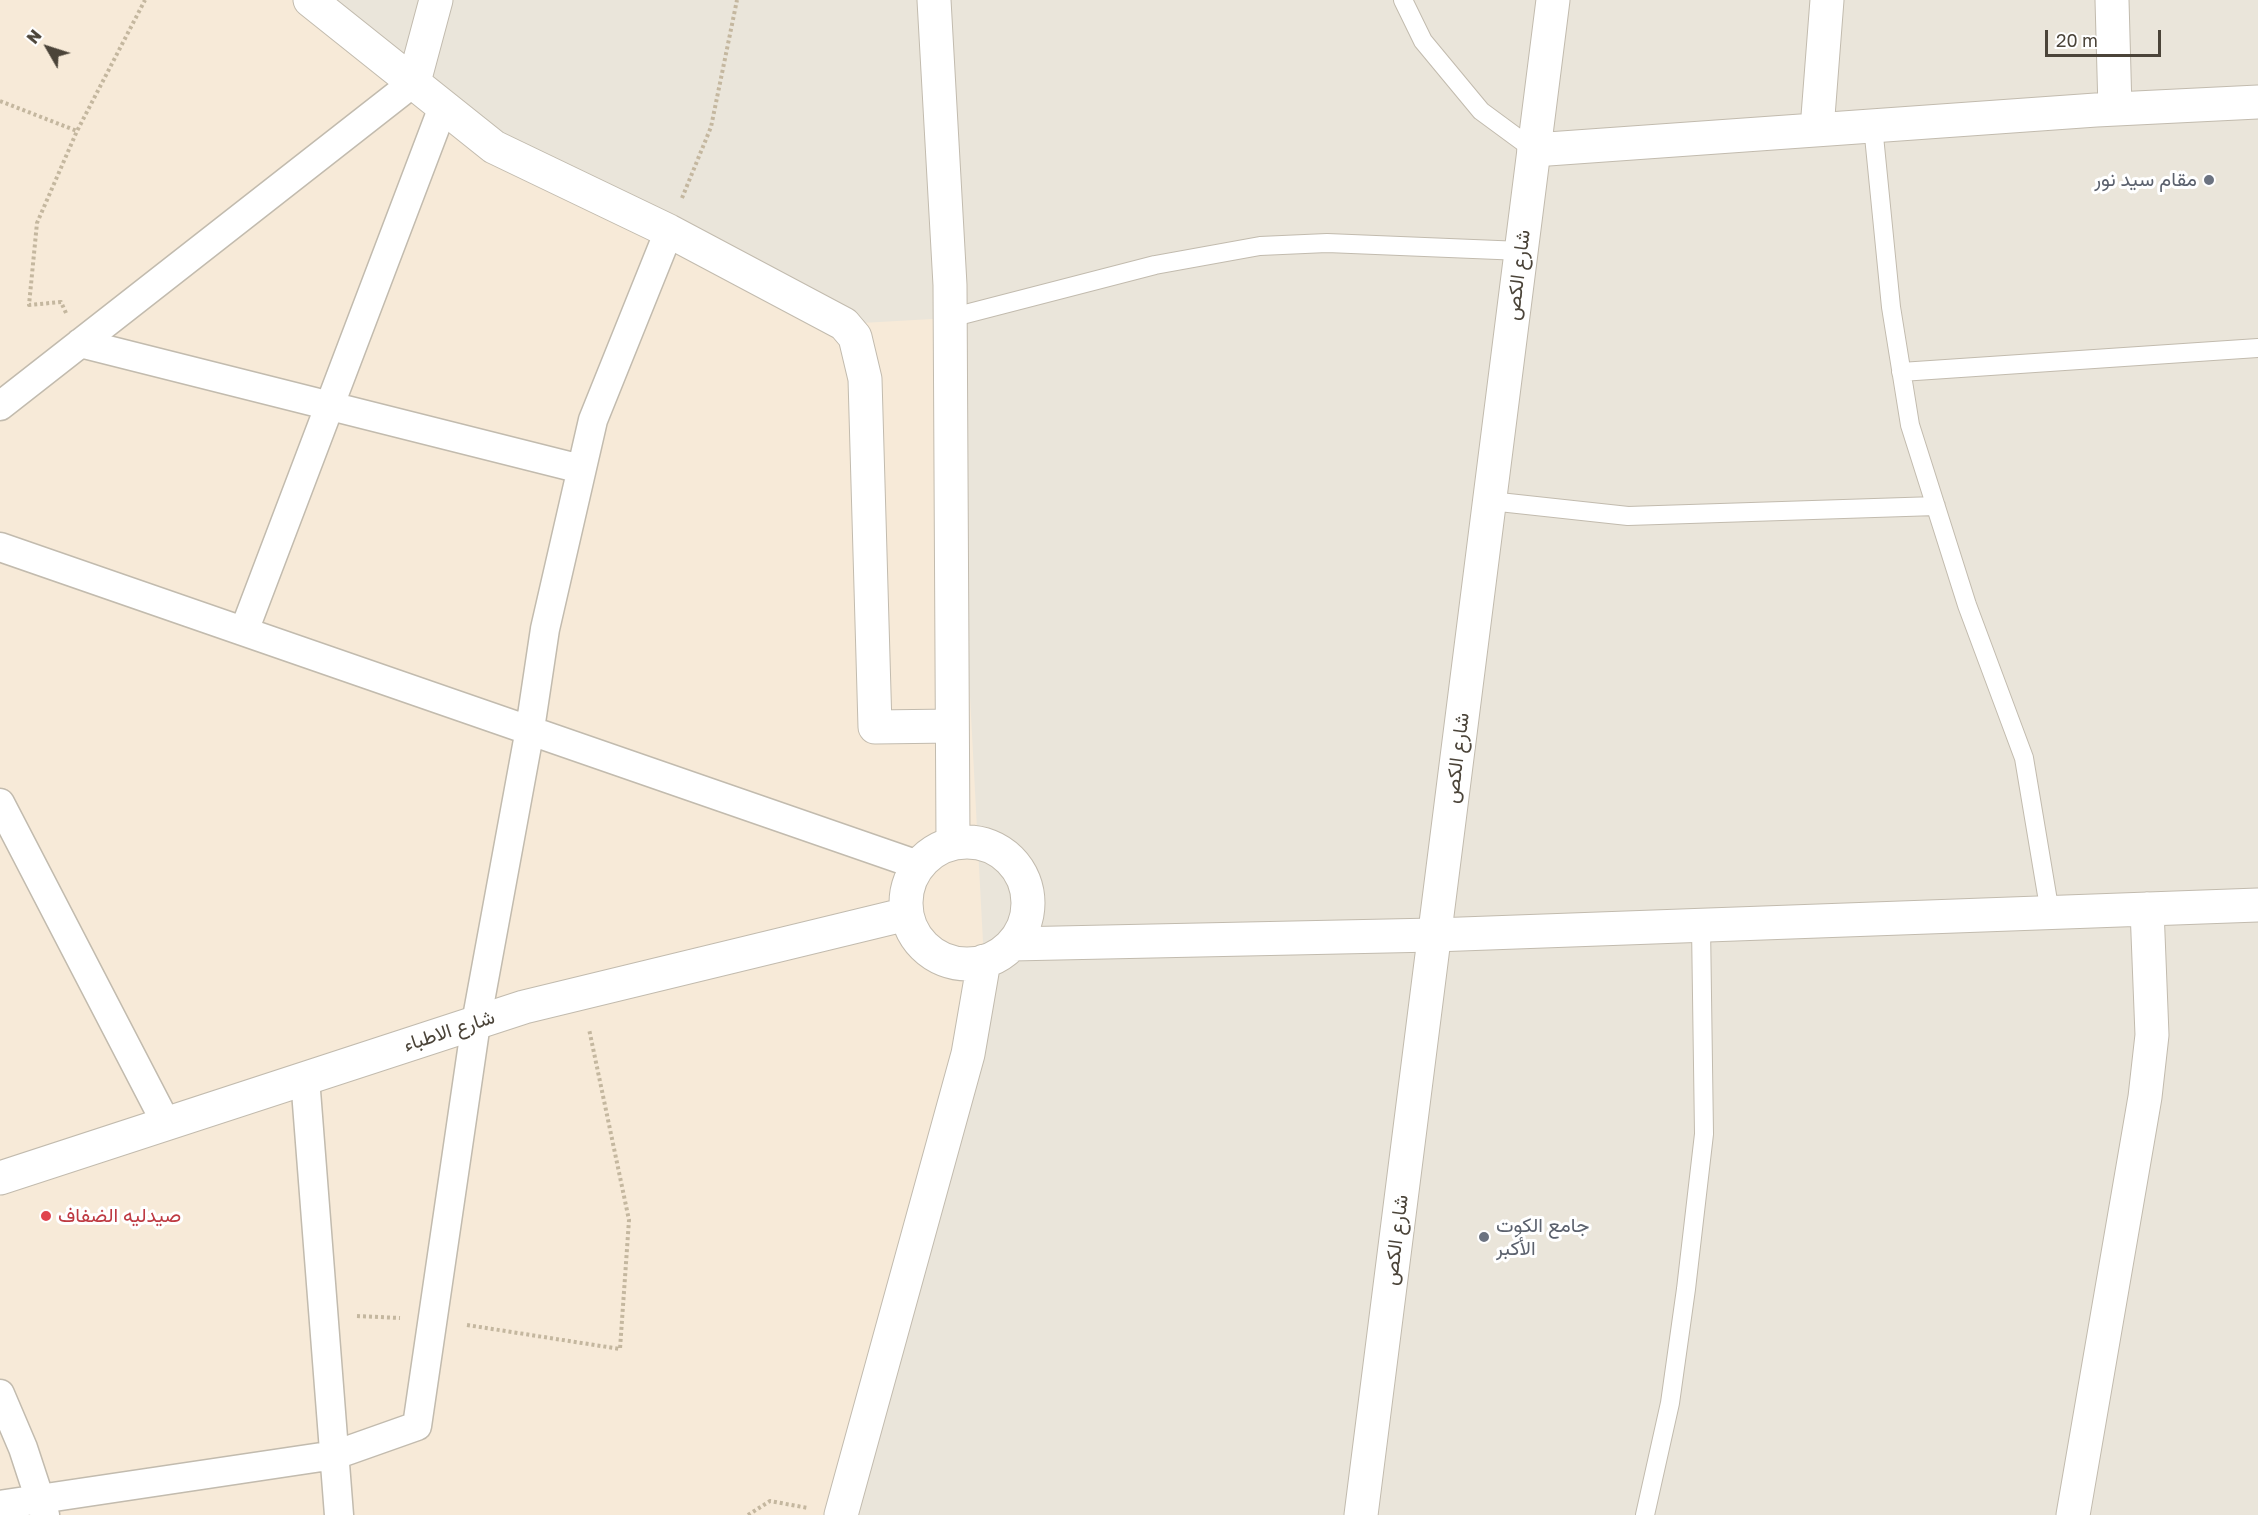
<!DOCTYPE html>
<html>
<head>
<meta charset="utf-8">
<style>
  body { margin:0 }
  #map { position:relative; width:2258px; height:1515px; overflow:hidden; background:#f6f3ec; font-family:"Golos Text",sans-serif }
  canvas { display:block }
  .north { position:absolute; left:18px; top:18px; width:60px; height:60px; -webkit-text-stroke:4px #fff; paint-order:stroke; rotate:309deg; font-size:16px; font-weight:700; line-height:24px; text-align:center; color:#4b4439 }
  .north::after { content:''; display:block; margin:auto; width:21px; height:27px; background:#4b4439; clip-path:polygon(50% 0,100% 100%,50% 72%,0 100%) }
  .scale { position:absolute; left:2045px; top:30px; width:116px; height:27px; box-sizing:border-box; border:3px solid #4b4439; border-top:0; padding-left:8px; font-size:18px; line-height:21px; white-space:nowrap; color:#4b4439; -webkit-text-stroke:4px #fff; paint-order:stroke }
</style>
</head>
<body>
<div id="map">
<canvas width="2258" height="1515"></canvas>
<div class="north">N</div>
<div class="scale">20 m</div>
</div>
<script>
const ctx = document.querySelector('canvas').getContext('2d');
ctx.lineJoin = 'round';
function paint(path, color) {
  ctx.fillStyle = color;
  ctx.fill(path, 'evenodd');
}
function strokePath(path, color, width, dash) {
  ctx.strokeStyle = color;
  ctx.lineWidth = width;
  ctx.lineCap = dash ? 'butt' : 'round';
  ctx.setLineDash(dash || []);
  ctx.stroke(path);
}
function drawText(font, color, halo, rows, align = 'center') {
  ctx.font = font + ' "Golos Text",Vazirmatn,sans-serif';
  ctx.lineWidth = 6;
  ctx.setLineDash([]);
  ctx.textBaseline = 'middle';
  ctx.strokeStyle = halo;
  ctx.fillStyle = color;
  for (const [text, x, y, turn = 0] of rows) {
    ctx.save();
    ctx.translate(x, y);
    ctx.rotate((+turn || 0) * Math.PI / 180);
    ctx.textAlign = isNaN(turn) ? turn : align;
    if (halo) ctx.strokeText(text, 0, 0);
    ctx.fillText(text, 0, 0);
    ctx.restore();
  }
}
paint(new Path2D(`
  M0,0H2258V1515H0Z`), '#eae5da');
paint(new Path2D(`
  M0,0H310L494,147L844,324L950,318L984,961L837,1515H0Z`), '#f7ead8');
const service = new Path2D(`
  M1403,0L1423,41L1481,111L1534,150
  M1873,126L1891,307L1910,425L1967,605L2024,758L2050,913
  M950,318L1155,265L1260,246L1327,243L1522,251
  M1901,372L2258,348
  M1490,501L1628,516L1936,506
  M1645,1515L1670,1403L1686,1289L1704,1134L1701,926`);
const pedestrian = new Path2D(`
  M80,343L581,469
  M0,406L414,82
  M0,547L918,865
  M244,631L443,107
  M0,803L166,1123
  M305,1078L339,1515
  M0,1394L23,1448L45,1515
  M0,1505L335,1455L417,1426L476,1023L530,729L545,629L593,420L669,231`);
const minor = new Path2D(`
  M310,0L494,147L669,231L844,324L855,337L865,379L875,727L952,726
  M934,0L950,285L953,843
  M2112,0L2115,109
  M414,82L436,0
  M1817,129L1827,0
  M1534,150L2096,110L2258,102
  M906 903a61 61 0 1 1 122 0a61 61 0 1 1-122 0Z
  M1012,944L1434,935L2258,905
  M0,1178L524,1007L907,914
  M841,1515L968,1054L984,961
  M2073,1515L2145,1097L2152,1035L2147,909`);
const tertiary = new Path2D(`
  M1361,1515L1553,0`);
strokePath(service, '#c2bbae', 20);
strokePath(pedestrian, '#c2bbae', 31);
strokePath(minor, '#c2bbae', 35);
strokePath(tertiary, '#c2bbae', 35);
strokePath(new Path2D(`
  M0,101L77,131
  M682,198L711,127L737,0
  M66,313L61,302L29,305L37,223L77,131L145,0
  M357,1316L400,1318
  M467,1325L620,1349L629,1220L589,1029
  M748,1515L770,1501L808,1508`), '#c4b79f', 4, [3, 3]);
strokePath(service, '#fff', 18);
strokePath(pedestrian, '#fff', 28);
strokePath(minor, '#fff', 33);
strokePath(tertiary, '#fff', 33);
for (const [x, y, r, color] of [
  [2209,180,6,"#6b7280"],
  [46,1216,6,"#e0444e"],
  [1484,1237,6,"#6b7280"]
]) {
  const dot = new Path2D();
  dot.arc(x, y, r, 0, 2 * Math.PI);
  ctx.fillStyle = color;
  ctx.fill(dot);
  strokePath(dot, '#fff', 2);
}
drawText('20px', '#5b616d', '#fff', [
  ["مقام سيد نور",2197,180],
  ["جامع الكوت",1496,1226,"left"],
  ["الأكبر",1496,1249,"left"]
], 'right');
drawText('20px', '#4b4439', '#fff', [
  ["شارع الكص",1518,275,-83],
  ["شارع الكص",1457,758,-83],
  ["شارع الاطباء",449,1031,-18],
  ["شارع الكص",1396,1240,-83]
]);
drawText('20px', '#be3a42', '#fff', [
  ["صيدليه الضفاف",58,1216]
], 'left');
</script>
</body>
</html>
